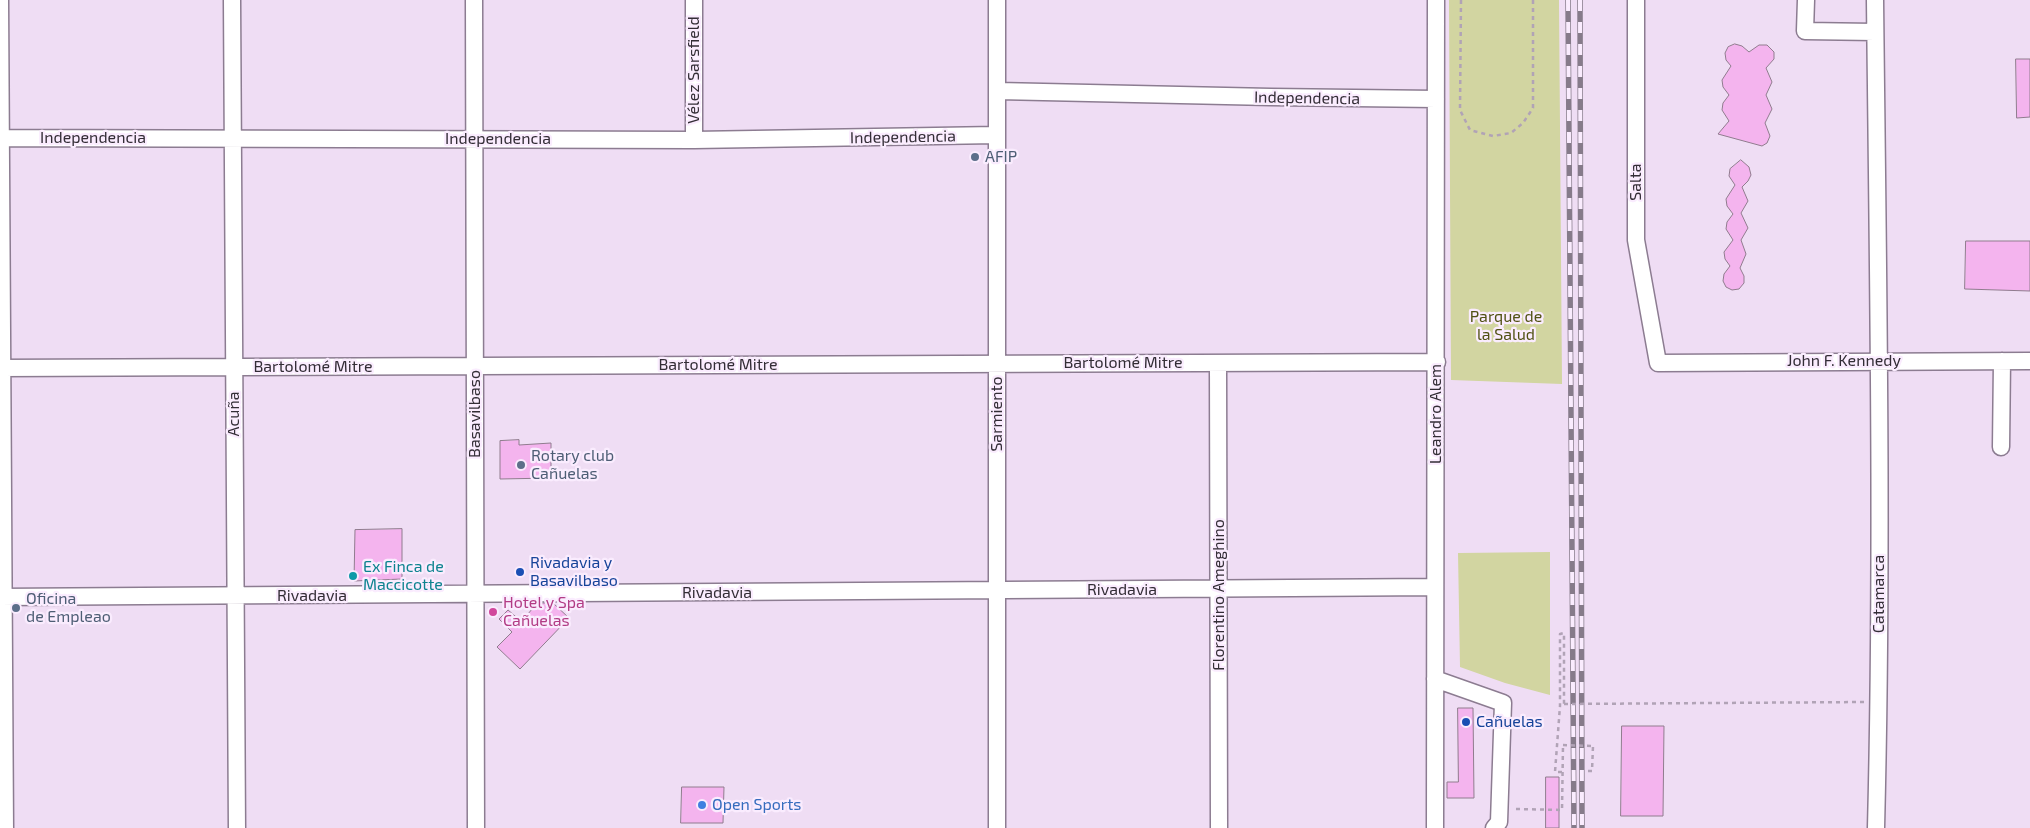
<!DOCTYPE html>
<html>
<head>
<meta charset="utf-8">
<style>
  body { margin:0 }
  canvas { display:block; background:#efddf4 }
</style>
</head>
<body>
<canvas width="2030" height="828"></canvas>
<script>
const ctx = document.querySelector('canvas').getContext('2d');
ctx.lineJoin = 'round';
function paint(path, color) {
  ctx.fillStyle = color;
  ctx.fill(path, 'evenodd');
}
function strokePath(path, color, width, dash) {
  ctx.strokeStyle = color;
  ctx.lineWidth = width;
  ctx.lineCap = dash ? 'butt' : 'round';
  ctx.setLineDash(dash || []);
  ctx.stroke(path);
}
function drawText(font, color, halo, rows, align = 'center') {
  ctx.font = font + ' "Exo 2",sans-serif';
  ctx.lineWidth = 4.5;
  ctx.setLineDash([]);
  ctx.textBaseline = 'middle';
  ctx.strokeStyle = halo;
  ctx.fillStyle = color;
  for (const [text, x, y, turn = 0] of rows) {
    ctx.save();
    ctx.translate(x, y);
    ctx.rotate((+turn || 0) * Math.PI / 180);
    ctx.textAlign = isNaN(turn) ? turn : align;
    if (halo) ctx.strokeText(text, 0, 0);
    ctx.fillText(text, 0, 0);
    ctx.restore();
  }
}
paint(new Path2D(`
  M1449,0H1559L1562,384L1451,380Z
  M1550,552V695L1505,683L1460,667L1458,553Z`), '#d2d5a1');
const building = new Path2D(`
  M1735,44L1742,46L1749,52L1759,45H1767L1774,52V59L1766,68L1772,82L1766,95L1772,109L1765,123L1770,136L1767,143L1762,146L1718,134L1729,121L1722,110L1723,103L1729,95L1723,87L1722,80L1731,66L1726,60L1725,53L1728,47Z
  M2016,59H2030V117L2017,118Z
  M1741,160L1749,167L1751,175L1748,181L1742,187L1748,201L1741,213L1748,228L1741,240L1746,254L1740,268L1744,276V283L1739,289L1732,290L1726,287L1723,281L1724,274L1730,266L1725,259L1724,252L1733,240L1726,229L1727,222L1733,214L1727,206L1726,199L1735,185L1729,176L1730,169Z
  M1966,241H2030V291L1965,289Z
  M519,440V445L551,443V478L500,479V441Z
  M402,529V579L354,581L355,530Z
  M538,603H553L569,618L520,669L497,647L512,632L499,619L508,610L521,621Z
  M1458,708H1473L1474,798H1447V782H1458Z
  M1622,726H1664L1663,816H1621Z
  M1546,777H1559V828H1546Z
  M682,787H724L723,823H681Z`);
paint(building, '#f4b4ee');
strokePath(building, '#907c8e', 1);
const minor = new Path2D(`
  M0,0L5,828
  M232,0L237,828
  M474,0L476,828
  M694,0V140
  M1636,0V240L1658,363L2030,361
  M1806,0L1805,31L1875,32
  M1875,0C1878,276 1883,552 1876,828
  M998,91L1271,97L1436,99
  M0,138L694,140L996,135
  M1218,363L1219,828
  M0,368L1437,362
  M2001,447L2002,361
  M0,597L1435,587
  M1435,679L1503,703L1499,822L1494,828
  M997,828V0
  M1435,828L1436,0`);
strokePath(minor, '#8c7c91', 19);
strokePath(new Path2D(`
  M1461,0L1460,110L1470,130L1493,136L1511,133L1523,123L1533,108V0
  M1588,771H1592L1593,746
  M1562,772H1555L1560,706V634L1564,633V704
  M1516,809L1562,810L1563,745`), '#b1a3b6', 2.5, [4, 4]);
strokePath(minor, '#fff', 16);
const rail = new Path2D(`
  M1568,0L1574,828
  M1580,0L1582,828`);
strokePath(rail, '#867b8a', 5.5);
strokePath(rail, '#faecfe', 4, [11]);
strokePath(new Path2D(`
  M1564,704L1865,702
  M1563,745L1593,746`), '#b1a3b6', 2.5, [4, 4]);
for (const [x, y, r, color] of [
  [975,157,5,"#5c6f8a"],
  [521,465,5,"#5c6f8a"],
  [520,572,5,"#1a4fb4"],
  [353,576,5,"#0f9aa8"],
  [16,608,5,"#5c6f8a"],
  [493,612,5,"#d1479c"],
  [1466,722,5,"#1a4fb4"],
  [702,805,5,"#3f7fe0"]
]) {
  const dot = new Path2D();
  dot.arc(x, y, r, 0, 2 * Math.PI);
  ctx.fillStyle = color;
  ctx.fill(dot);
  strokePath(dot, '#faecfe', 2);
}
drawText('16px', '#332d36', '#faecfe', [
  ["Vélez Sarsfield",694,70,-90],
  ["Independencia",1307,98,1],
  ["Independencia",903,137,-1],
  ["Independencia",93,138],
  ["Independencia",498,139],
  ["Salta",1636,182,-90],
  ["John F. Kennedy",1844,361],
  ["Bartolomé Mitre",1123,363],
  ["Bartolomé Mitre",718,365],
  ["Bartolomé Mitre",313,367],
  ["Acuña",234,414,-90],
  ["Basavilbaso",475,414,-90],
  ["Sarmiento",997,414,-90],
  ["Leandro Alem",1436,414,-90],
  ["Rivadavia",1122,590],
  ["Rivadavia",717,593],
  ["Catamarca",1879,594,-90],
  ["Florentino Ameghino",1219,595,-90],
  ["Rivadavia",312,596]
]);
drawText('16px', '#4e5e75', '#faecfe', [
  ["AFIP",985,157],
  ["Rotary club",531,456],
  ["Cañuelas",531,474],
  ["Oficina",26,599],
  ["de Empleao",26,617]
], 'left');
drawText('16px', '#515214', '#faecfe', [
  ["Parque de",1506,317],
  ["la Salud",1506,335]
]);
drawText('16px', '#164399', '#faecfe', [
  ["Rivadavia y",530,563],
  ["Basavilbaso",530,581],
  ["Cañuelas",1476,722]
], 'left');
drawText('16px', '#0d838f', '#faecfe', [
  ["Ex Finca de",363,567],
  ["Maccicotte",363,585]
], 'left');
drawText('16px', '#b23c85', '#faecfe', [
  ["Hotel y Spa",503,603],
  ["Cañuelas",503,621]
], 'left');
drawText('16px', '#366cbe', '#faecfe', [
  ["Open Sports",712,805]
], 'left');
</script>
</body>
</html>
